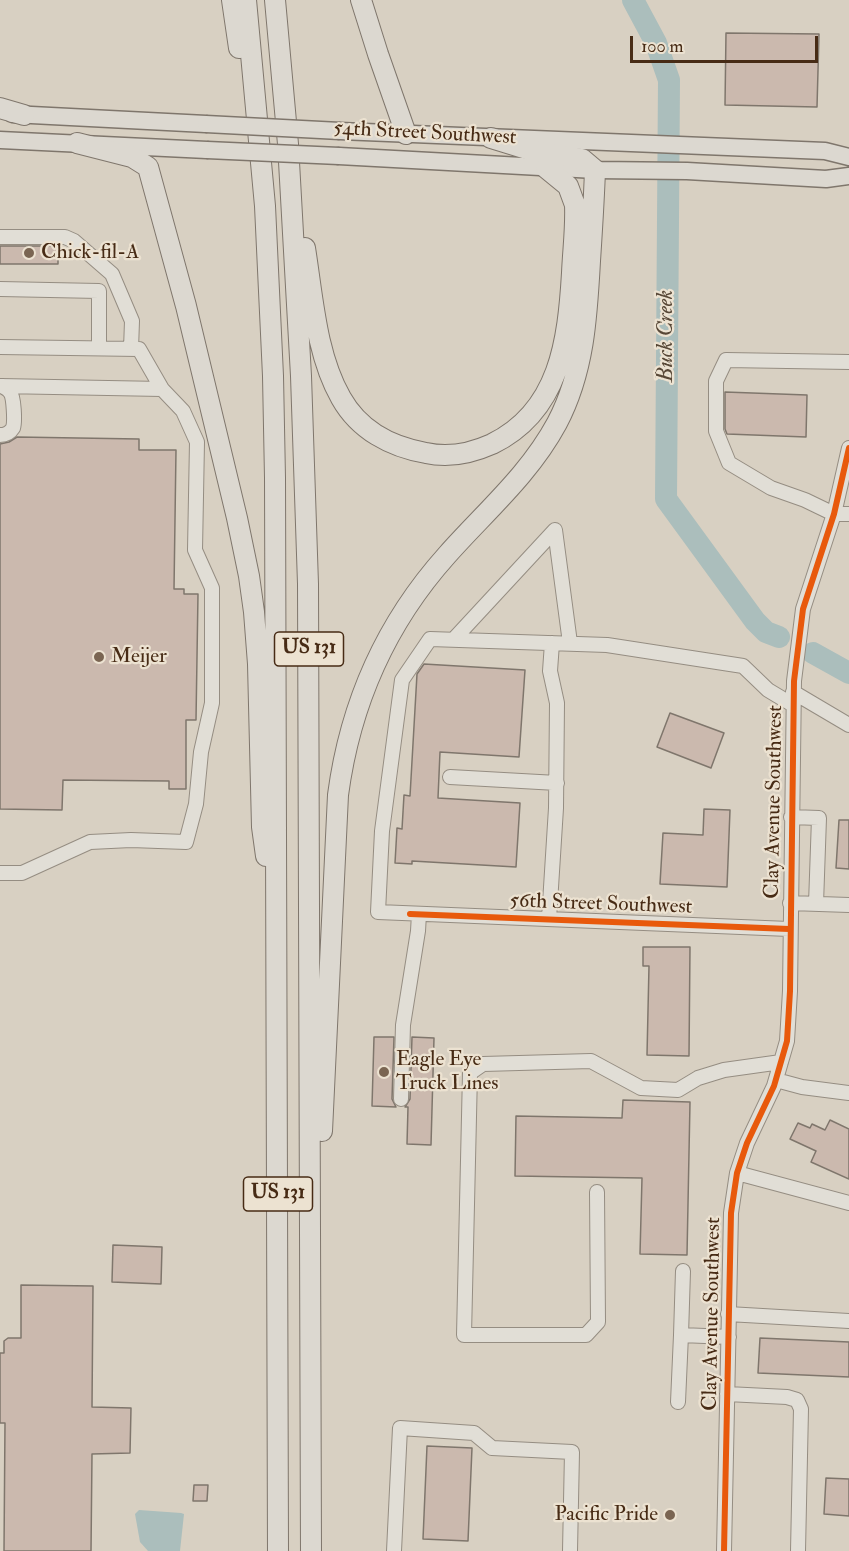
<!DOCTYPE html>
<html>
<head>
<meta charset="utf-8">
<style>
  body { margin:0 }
  #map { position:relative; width:849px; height:1551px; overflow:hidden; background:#d8d0c2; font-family:"IM FELL Double Pica",serif }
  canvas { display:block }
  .scale { position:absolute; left:630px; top:36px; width:188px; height:27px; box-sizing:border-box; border:3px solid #472b15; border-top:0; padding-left:8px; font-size:18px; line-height:21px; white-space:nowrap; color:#472b15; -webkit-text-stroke:4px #ece2d1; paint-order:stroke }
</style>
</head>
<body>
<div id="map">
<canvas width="849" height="1551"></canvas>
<div class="scale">100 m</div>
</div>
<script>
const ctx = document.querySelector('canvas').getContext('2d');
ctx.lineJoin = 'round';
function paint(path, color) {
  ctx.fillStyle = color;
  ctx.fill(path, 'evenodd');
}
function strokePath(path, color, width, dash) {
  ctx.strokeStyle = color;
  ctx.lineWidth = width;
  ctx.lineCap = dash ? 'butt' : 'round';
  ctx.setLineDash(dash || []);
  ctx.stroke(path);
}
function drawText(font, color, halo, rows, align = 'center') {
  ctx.font = font + ' "IM FELL Double Pica",serif';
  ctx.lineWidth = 4.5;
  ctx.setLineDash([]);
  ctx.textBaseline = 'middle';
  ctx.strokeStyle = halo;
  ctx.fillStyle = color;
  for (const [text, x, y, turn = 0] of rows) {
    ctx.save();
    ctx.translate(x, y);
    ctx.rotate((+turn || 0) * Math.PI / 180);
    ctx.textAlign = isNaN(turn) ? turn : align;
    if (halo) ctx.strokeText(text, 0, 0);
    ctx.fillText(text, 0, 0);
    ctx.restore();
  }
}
paint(new Path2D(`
  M139,1510L181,1513L184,1514L180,1551H148L140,1542L135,1514Z`), '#abbebc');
strokePath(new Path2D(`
  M633,0L656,43L669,80L666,499L755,621L766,632L779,637
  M813,653L849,673`), '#abbebc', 22);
const building = new Path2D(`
  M726,33L819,34L817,107L725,105Z
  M0,246H58V264H0Z
  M725,392L807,395L806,437L727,434L725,429Z
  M17,437L139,439V450H176L174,589H184V594H198L196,720H186V789H169V781L63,780L62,810L0,809V444L9,442Z
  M424,664L525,670L519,757L440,752L438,798L520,803L516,867L412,861V864L395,863L397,828L402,829L404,795L410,796L417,674Z
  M670,713L724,733L711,768L657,747Z
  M704,809L730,810L727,887L660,884L663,833L703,835Z
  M839,820H849V869L836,868Z
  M643,947H690L689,1056L647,1055L649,966H643Z
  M374,1037H394L392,1099L396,1107L372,1106Z
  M412,1037L434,1038L431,1145L407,1144L408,1107H405L410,1099Z
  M623,1100L690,1102L687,1255L640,1254L642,1178L515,1176L516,1116L622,1118Z
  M830,1120L849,1129V1179L811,1162L816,1151L790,1139L798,1123L810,1128L812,1124L825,1130Z
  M113,1245L162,1247L161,1284L112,1282Z
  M21,1285L93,1286L92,1407L131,1408L130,1453L92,1454L91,1551H4L5,1423H0V1353H4V1341L8,1338H21Z
  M760,1338L849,1342V1377L758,1373Z
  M427,1446L472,1448L468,1541L423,1539Z
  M826,1478L849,1479V1516L824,1514Z
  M194,1485H208L207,1501H193Z`);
paint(building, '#cbb9ae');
strokePath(building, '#7f766c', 1.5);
const minor = new Path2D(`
  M0,237H65L74,241L112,274L132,321L131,349
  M0,289L99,291V348
  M0,347L139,349L162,389L183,411L197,442L195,550L212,588V703L201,752L196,804L186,842L131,840L90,842L22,873H0
  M849,362L726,360L716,381V431L729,463L771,488L805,500L834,514H849
  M0,386L162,389
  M0,435C5,435 10,433 13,428C15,422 14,397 10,392C8,389 5,388 2,386
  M454,639L555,530L570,643
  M793,692L849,725
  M450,777L557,783
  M791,817L819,818L816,904
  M790,903L849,905
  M549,919L556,808L557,703L550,671L552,643
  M789,929L378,912L382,831L402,680L430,639L607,645L743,666L768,690L793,705
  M776,1080L802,1087L849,1093
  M401,1099L403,1025L418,931L419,914
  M737,1173L849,1203
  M597,1192L598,1322L586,1335H464L470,1073L483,1064L591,1061L641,1088L678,1090L698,1078L724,1070L781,1062
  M683,1271L681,1335L729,1337
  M728,1314L849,1321
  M727,1394L787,1397L797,1400L801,1409L798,1551
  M678,1402L681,1335
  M394,1551L400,1428L474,1433L492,1448L572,1452L570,1551
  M724,1551L731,1213L737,1173L747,1143L774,1086L787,1041L790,991L794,681L803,609L834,514L849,448`);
const major = new Path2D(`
  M12,114L206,124
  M340,131L825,151L849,157
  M0,140L207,150
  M339,156L595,170L687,171L826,179L849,176`);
const highway = new Path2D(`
  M232,0L239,48
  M246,0L265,206L273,376L275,478L278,1551
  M275,0L288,144L301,376L308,584L311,1551
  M361,0L378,54L406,134
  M0,108L24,115
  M77,143L132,157L148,167L186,306L237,518L249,576L254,612L258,664L262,827L266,856
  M305,248C313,298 316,354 341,398C359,430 391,447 426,453C448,458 472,453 492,444C560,411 568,340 572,273C573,250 576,227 575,205L568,186L546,168
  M322,1131L338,795C350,705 386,623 447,555C485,512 529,475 557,423C584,372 587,317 590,261C592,230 594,200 595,170L582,159L530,150L491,138`);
strokePath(minor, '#958d82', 16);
strokePath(major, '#7f766c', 19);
strokePath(highway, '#7f766c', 22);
strokePath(minor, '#e1ded6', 14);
strokePath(major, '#dcd8d0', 16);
strokePath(highway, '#dcd8d0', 20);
const majorBridge = new Path2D(`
  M206,124L340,131
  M207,150L339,156`);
strokePath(majorBridge, '#7f766c', 19, []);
strokePath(majorBridge, '#dcd8d0', 16);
strokePath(new Path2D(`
  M410,914L789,929
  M724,1551L731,1213L737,1173L747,1143L774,1086L787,1041L790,991L794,681L803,609L834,514L849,448`), '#e8590c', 6);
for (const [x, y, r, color] of [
  [29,253,6,"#7a6552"],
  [99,657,6,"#7a6552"],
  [384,1072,6,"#7a6552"],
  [670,1515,6,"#7a6552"]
]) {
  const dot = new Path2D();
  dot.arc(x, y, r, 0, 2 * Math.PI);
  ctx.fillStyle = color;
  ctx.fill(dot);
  strokePath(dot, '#ece2d1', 2);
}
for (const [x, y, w] of [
  [309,649,69],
  [278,1194,69]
]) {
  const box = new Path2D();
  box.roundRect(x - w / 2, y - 17, w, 34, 4.5);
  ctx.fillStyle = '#ece2d1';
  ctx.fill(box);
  strokePath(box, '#472b15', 1.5);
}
drawText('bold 20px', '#472b15', null, [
  ["US 131",309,649],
  ["US 131",278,1194]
]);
drawText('21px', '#472b15', '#ece2d1', [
  ["54th Street Southwest",425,134,3],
  ["Clay Avenue Southwest",775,802,-89],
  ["56th Street Southwest",601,905,2],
  ["Clay Avenue Southwest",713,1314,-89]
]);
drawText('21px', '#472b15', '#ece2d1', [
  ["Chick-fil-A",41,253],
  ["Meijer",111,657],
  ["Eagle Eye",396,1060],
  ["Truck Lines",396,1084],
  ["Pacific Pride",658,1515,"right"]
], 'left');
drawText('italic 22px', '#574736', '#ece2d1', [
  ["Buck Creek",667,336,-90]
]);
</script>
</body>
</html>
